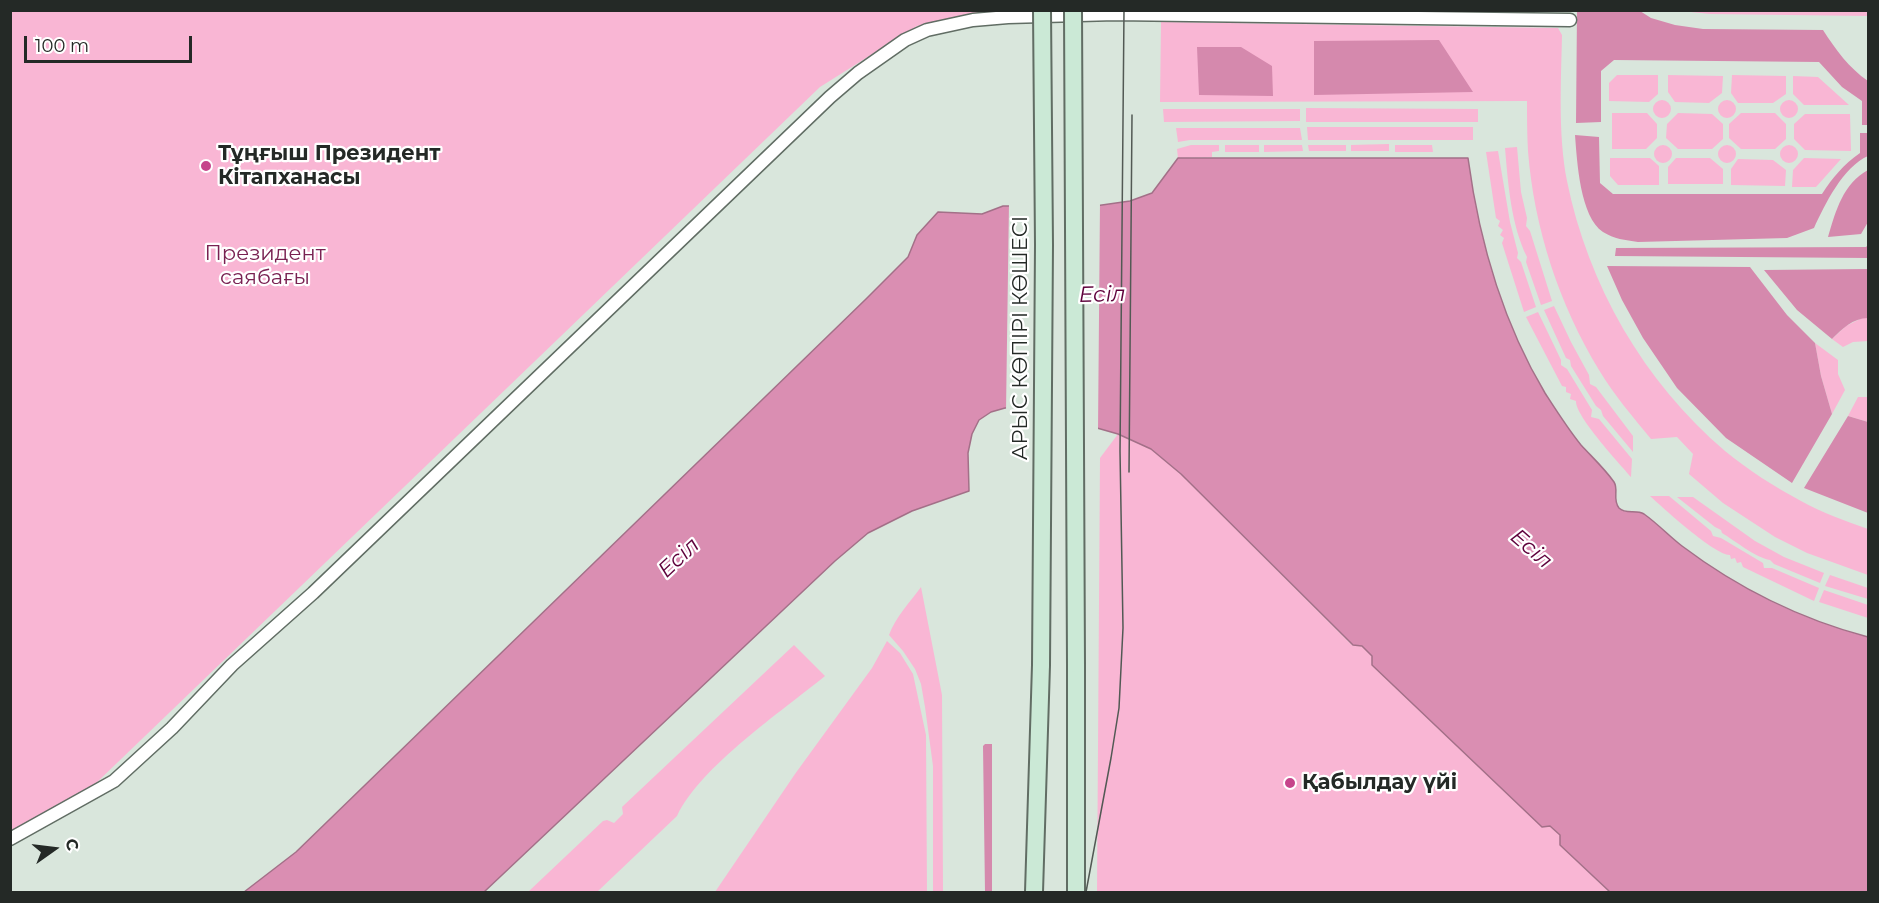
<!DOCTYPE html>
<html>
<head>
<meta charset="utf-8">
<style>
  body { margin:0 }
  #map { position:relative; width:1879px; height:903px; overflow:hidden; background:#d9e6dc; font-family:Montserrat,sans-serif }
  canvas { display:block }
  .frame { position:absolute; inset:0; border:12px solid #242926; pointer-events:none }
  .north { position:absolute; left:24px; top:819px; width:60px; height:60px; -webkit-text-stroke:4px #fff; paint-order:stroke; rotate:76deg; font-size:16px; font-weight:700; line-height:24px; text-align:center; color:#242926 }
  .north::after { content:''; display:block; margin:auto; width:21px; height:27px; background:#242926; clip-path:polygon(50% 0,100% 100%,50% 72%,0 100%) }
  .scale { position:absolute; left:24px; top:36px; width:168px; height:27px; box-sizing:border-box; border:3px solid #242926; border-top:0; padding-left:8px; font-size:18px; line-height:21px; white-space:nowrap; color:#242926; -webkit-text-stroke:4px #fff; paint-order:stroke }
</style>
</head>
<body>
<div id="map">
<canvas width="1879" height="903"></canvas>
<div class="frame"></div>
<div class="north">С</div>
<div class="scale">100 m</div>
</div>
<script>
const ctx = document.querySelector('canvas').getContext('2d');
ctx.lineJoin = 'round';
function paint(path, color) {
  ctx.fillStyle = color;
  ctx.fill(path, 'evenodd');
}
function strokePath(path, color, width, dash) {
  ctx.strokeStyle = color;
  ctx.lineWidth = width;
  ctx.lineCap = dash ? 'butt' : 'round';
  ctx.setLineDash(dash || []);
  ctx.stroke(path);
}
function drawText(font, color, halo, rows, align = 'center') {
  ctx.font = font + ' Montserrat,sans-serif';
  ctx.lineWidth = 4.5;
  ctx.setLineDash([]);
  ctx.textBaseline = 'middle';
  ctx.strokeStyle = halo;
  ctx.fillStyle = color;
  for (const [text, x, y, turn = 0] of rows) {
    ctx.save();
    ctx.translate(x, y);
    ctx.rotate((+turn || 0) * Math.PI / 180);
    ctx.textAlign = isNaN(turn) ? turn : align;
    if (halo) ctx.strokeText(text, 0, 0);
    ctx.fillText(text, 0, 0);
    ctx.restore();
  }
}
paint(new Path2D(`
  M1868,10V16L1710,14L1681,11Z
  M10,11H984V13L917,26L820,87L92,787L11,833Z
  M1161,22L1558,28L1562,35C1561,83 1558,134 1567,181C1588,285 1644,382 1725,451C1748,470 1775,487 1801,501C1822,513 1846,521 1868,529V575L1807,553L1775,537L1723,503L1689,474L1693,454L1677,437L1651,439C1633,417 1614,395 1599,370C1559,304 1534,228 1528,151C1527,134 1527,117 1527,101L1160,102Z
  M1617,75H1658V94L1649,102L1609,101V83Z
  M1668,75L1723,76L1722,93L1709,103L1675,102L1668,92Z
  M1732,75L1786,76V94L1773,103H1738L1731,93Z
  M1793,76L1818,77L1849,105H1804L1793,94Z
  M1780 109a9 9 0 1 1 18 0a9 9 0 1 1-18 0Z
  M1653 109a9 9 0 1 1 18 0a9 9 0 1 1-18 0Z
  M1718 109a9 9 0 1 1 18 0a9 9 0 1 1-18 0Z
  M1306,108L1478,109V122H1306Z
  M1163,109H1300V121L1164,122Z
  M1612,113H1647L1657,124V138L1646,149H1612Z
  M1678,113L1712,114L1723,124V139L1712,149H1678L1666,138L1667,124Z
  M1741,113H1775L1786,124V139L1775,149H1741L1729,138V124Z
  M1805,114H1850L1851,151L1805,150L1794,139V124Z
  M1307,127H1473V140H1308Z
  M1176,128H1300L1302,140H1190L1178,142Z
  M1389,144V151H1351V145Z
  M1191,145H1219V151L1212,152V157L1178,158L1177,149Z
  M1225,145H1259V152H1225Z
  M1264,145H1302L1303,151L1264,152Z
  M1308,145H1346V151H1309Z
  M1395,145H1432L1433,152H1395Z
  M1780 154a9 9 0 1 1 18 0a9 9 0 1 1-18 0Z
  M1718 154a9 9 0 1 1 18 0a9 9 0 1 1-18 0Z
  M1654 154a9 9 0 1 1 18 0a9 9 0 1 1-18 0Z
  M1517,147L1521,192L1527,218L1526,226L1530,231L1552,301L1541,305L1526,262L1527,257C1511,225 1508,183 1505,148Z
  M1498,151L1510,222L1518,253L1517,258L1521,262L1536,307L1524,312L1502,243L1504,238L1500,235L1503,230L1498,226L1500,221L1496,218L1486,152Z
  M1610,158H1650L1659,166V185H1618L1610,176Z
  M1676,158H1710L1723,169V184H1668V167Z
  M1804,158L1841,159L1816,187H1792L1793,170Z
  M1738,159L1773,160L1786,170L1785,186L1731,185V169Z
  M1554,306L1571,342L1589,375L1590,384L1596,387L1633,436V452L1603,416L1601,410L1596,406L1571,366L1570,360L1566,358L1544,310Z
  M1538,312L1561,360V365L1567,369L1592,410L1591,417L1599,419L1632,459L1631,477C1620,464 1575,416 1576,401L1570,399L1571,394L1566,392V387L1562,386L1526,317Z
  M1862,318H1868V341L1853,342L1843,347L1832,339L1846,326Z
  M1815,343L1838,360V374L1845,390L1832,414L1821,376Z
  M1858,397H1868V422L1848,416Z
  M1118,434L1151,449L1181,474L1352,645L1362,646L1372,656L1373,665L1560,835V845L1610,892H1097L1100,458Z
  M1650,496H1669L1711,531L1713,536L1721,538L1763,563L1764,568H1772L1819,588L1814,601L1743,567L1741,562L1737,563L1735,558L1731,559L1730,555C1716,556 1663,508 1650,496Z
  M1677,497H1693L1755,541L1784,557L1824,573L1820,583L1774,564L1770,560C1756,558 1734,540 1722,533L1721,530L1715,527Z
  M1830,575L1868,588V599L1825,586Z
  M921,587L942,695L943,892H933V766L925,707L921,684L915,669L903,651L889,635C895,618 910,602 921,587Z
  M1824,590L1868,605V618L1819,602Z
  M887,641L900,653L913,674L926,735L927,892H715L795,774L872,668Z
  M794,645L825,676C781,712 701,766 677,816L597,892H528L603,821L607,820L614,823L623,814L622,807Z`), '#f9b6d4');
paint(new Path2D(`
  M1577,11H1640L1651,18L1675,25L1703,29L1823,30C1836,50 1849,68 1868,81V125H1862V101L1842,87L1819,62L1614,60L1601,71V122L1576,123Z
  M1439,40L1473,92L1314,95V41Z
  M1197,47H1241L1272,66L1273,96L1199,95Z
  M1860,133H1868V156C1843,167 1825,204 1814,228L1787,238L1638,242C1625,240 1614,239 1603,232C1580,217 1577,161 1575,135L1599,137L1600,183L1613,194H1822C1833,177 1843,165 1860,153Z
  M1868,170V222L1861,234L1828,237C1836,210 1843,184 1868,170Z
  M1868,245V258L1615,256L1616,248L1866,247Z
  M1607,266L1750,267L1787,315L1815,343L1821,376L1832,414L1792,483L1726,438L1677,388L1643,338L1622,300Z
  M1868,269V318C1853,318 1842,329 1832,339L1797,310L1764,270Z
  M1848,416L1868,422V513L1804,488Z
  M985,744H992V892H985L983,746Z`), '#d589ad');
const water = new Path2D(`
  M1178,158H1468C1479,240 1502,321 1545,393C1556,410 1568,429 1581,445C1592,457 1605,469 1614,482C1619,490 1612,499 1619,508C1626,515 1636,509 1644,514C1658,524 1669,536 1682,546C1739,589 1800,619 1868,637V892H1610L1560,845V835L1550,826L1542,827L1372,665V656L1362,646L1353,645L1181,474L1151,449L1118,434L1027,408H1005L991,412L979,420L972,434L968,453L969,491L912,511L868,533L835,561L484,892H244L296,852L866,299L908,257L917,235L938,212L982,214L1003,206H1095L1130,201L1152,193Z`);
paint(water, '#da8eb2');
strokePath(water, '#a37088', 1.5);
paint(new Path2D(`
  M1100,202L1098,430L1026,411H1006L1009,203Z`), '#d9e6dc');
const street = new Path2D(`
  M10,839L114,781L172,728L232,665L313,593L830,97L858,73L905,40L927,30L973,20L1008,17L1115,14L1570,20`);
const secondary = new Path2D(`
  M1076,664V892
  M1034,892L1041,665`);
strokePath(street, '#616d64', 15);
strokePath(secondary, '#616d64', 20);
strokePath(street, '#fff', 12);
strokePath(secondary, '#cbe9d6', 16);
strokePath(new Path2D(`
  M1129,472L1132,115
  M1086,892L1111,758L1119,708L1123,628L1120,451L1124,10`), '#525954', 1.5);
const secondaryBridge = new Path2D(`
  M1073,10L1076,664
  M1041,665L1044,245L1042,10`);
strokePath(secondaryBridge, '#616d64', 20, []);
strokePath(secondaryBridge, '#cbe9d6', 16);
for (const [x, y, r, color] of [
  [206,166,6,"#c6448b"],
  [1290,783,6,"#c6448b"]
]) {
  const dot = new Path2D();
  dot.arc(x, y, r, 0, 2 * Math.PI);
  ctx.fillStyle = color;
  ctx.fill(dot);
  strokePath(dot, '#fff', 2);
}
drawText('bold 21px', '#242926', '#fff', [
  ["Тұңғыш Президент",218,154],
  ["Кітапханасы",218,178],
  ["Қабылдау үйі",1302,783]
], 'left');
drawText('21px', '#792152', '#fff', [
  ["Президент",265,254],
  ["саябағы",265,278]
]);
drawText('21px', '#242926', '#fff', [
  ["АРЫС КӨПІРІ КӨШЕСІ",1021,338,-90]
]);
drawText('italic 22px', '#5e013b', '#fff', [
  ["Есіл",1102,295,-1],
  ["Есіл",1531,549,41],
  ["Есіл",679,558,-43]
]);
</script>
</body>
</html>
